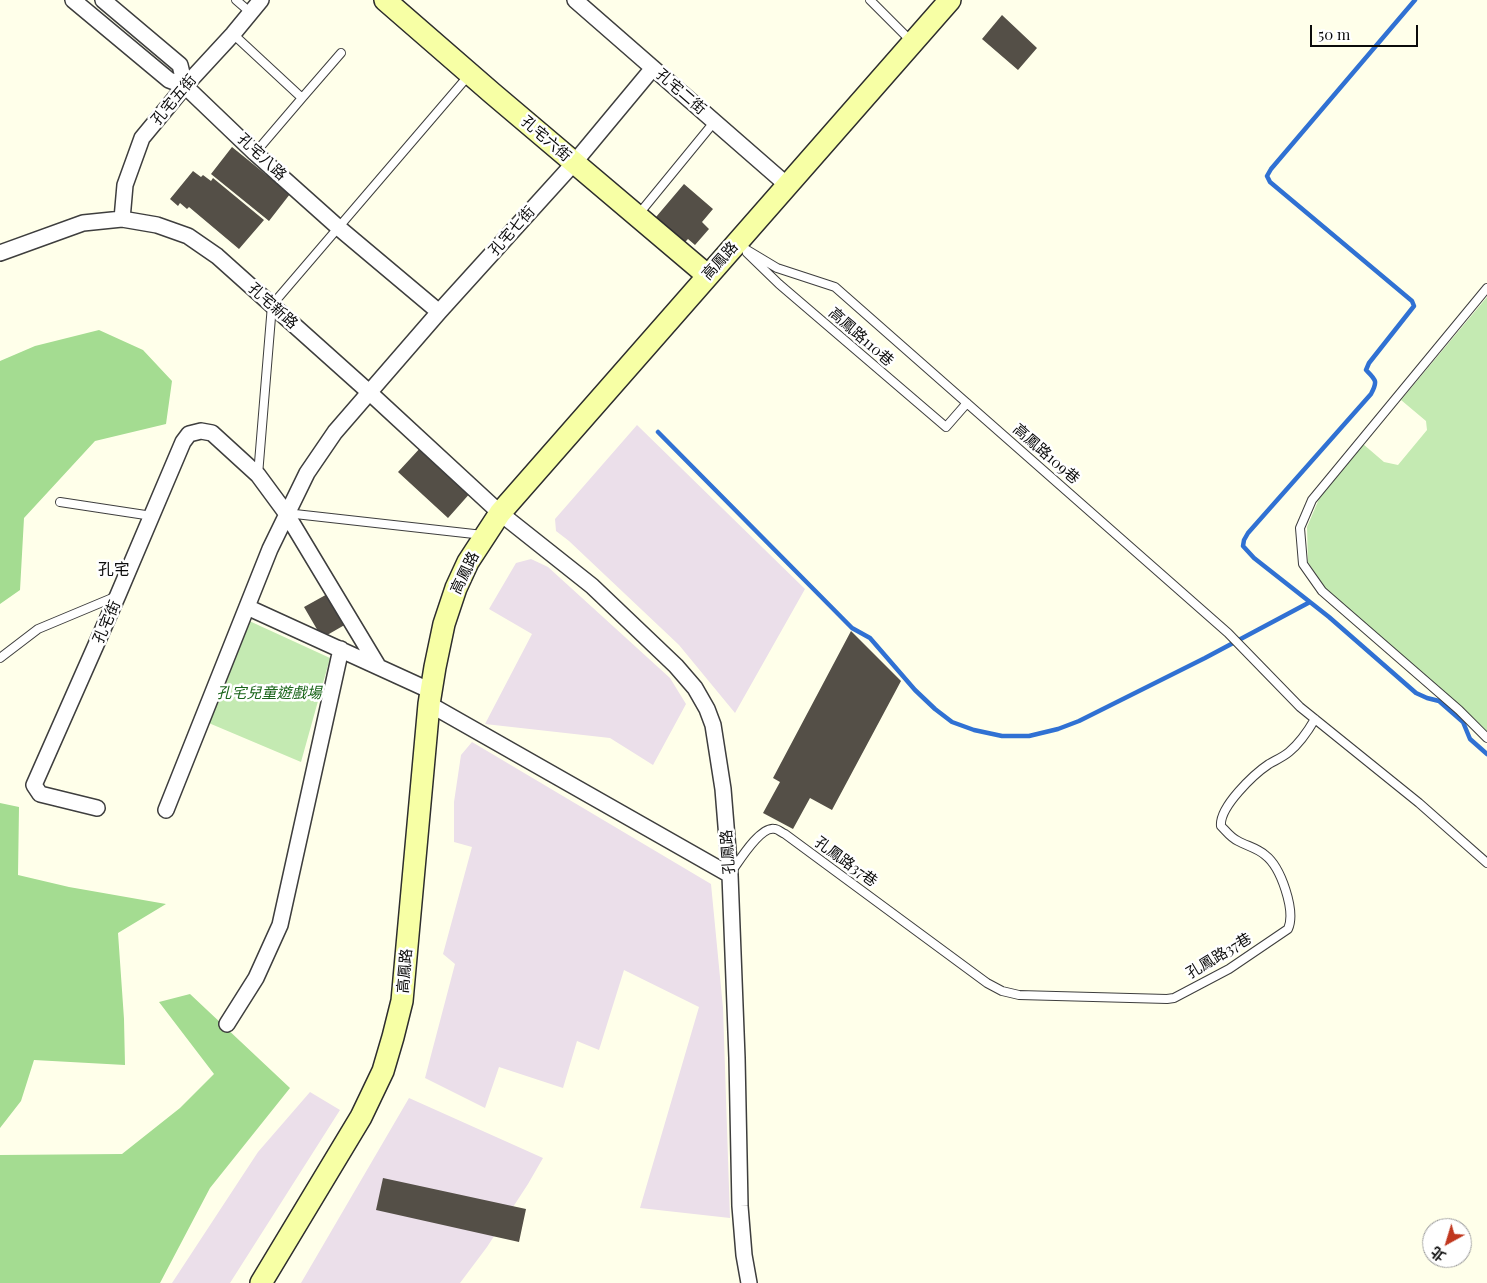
<!DOCTYPE html>
<html>
<head>
<meta charset="utf-8">
<style>
  body { margin:0 }
  #map { position:relative; width:1487px; height:1283px; overflow:hidden; background:#ffffea; font-family:"Playfair Display","Noto Sans TC",serif }
  canvas { display:block }
  .north { position:absolute; left:1422px; top:1218px; width:50px; height:50px; box-sizing:border-box; background:#fff; border:1px solid #9d9d9d; border-radius:50%; rotate:219deg; font-size:14px; font-weight:700; line-height:20px; text-align:center; color:#0b0b0b }
  .north::after { content:''; display:block; margin:auto; width:18px; height:22px; background:#c0371e; clip-path:polygon(50% 0,100% 100%,50% 72%,0 100%) }
  .scale { position:absolute; left:1310px; top:25px; width:108px; height:22px; box-sizing:border-box; border:2px solid #0b0b0b; border-top:0; padding-left:6px; font-size:15px; line-height:18px; white-space:nowrap; color:#0b0b0b; -webkit-text-stroke:4px #fff; paint-order:stroke }
</style>
</head>
<body>
<div id="map">
<canvas width="1487" height="1283"></canvas>
<div class="north">北</div>
<div class="scale">50 m</div>
</div>
<script>
const ctx = document.querySelector('canvas').getContext('2d');
ctx.lineJoin = 'round';
function paint(path, color) {
  ctx.fillStyle = color;
  ctx.fill(path, 'evenodd');
}
function strokePath(path, color, width, dash) {
  ctx.strokeStyle = color;
  ctx.lineWidth = width;
  ctx.lineCap = dash ? 'butt' : 'round';
  ctx.setLineDash(dash || []);
  ctx.stroke(path);
}
function drawText(font, color, halo, rows, align = 'center') {
  ctx.font = font + ' "Playfair Display","Noto Sans TC",serif';
  ctx.lineWidth = 5;
  ctx.setLineDash([]);
  ctx.textBaseline = 'middle';
  ctx.strokeStyle = halo;
  ctx.fillStyle = color;
  for (const [text, x, y, turn = 0] of rows) {
    ctx.save();
    ctx.translate(x, y);
    ctx.rotate((+turn || 0) * Math.PI / 180);
    ctx.textAlign = isNaN(turn) ? turn : align;
    if (halo) ctx.strokeText(text, 0, 0);
    ctx.fillText(text, 0, 0);
    ctx.restore();
  }
}
paint(new Path2D(`
  M637,425L805,589L735,713L679,645L569,541L556,531L555,519Z
  M531,559L548,567L670,678L686,704L653,765L610,738L485,724L532,634L489,609L516,563Z
  M472,742L711,884L723,1008L730,1218L640,1208L699,1007L624,970L599,1050L577,1041L563,1088L499,1067L485,1108L425,1078L455,964L443,954L472,847L454,842V802L461,755Z
  M310,1092L340,1110L230,1283H172L258,1152Z
  M409,1098L543,1158L528,1184L487,1247L460,1283H301Z`), '#ebdfea');
paint(new Path2D(`
  M1487,297V733L1461,708L1325,588L1308,562L1307,527L1319,499L1363,444L1384,462L1398,465L1427,430L1426,421L1401,400Z
  M245,619L330,658L301,762L204,721Z`), '#c4eab2');
paint(new Path2D(`
  M99,330L143,350L172,381L166,424L95,441L24,518L20,590L0,604V361L35,346Z
  M0,803L19,807L18,875L69,887L166,904L118,933L124,1019L125,1065L34,1060L21,1101L0,1128Z
  M190,994L290,1088L210,1188L160,1283H0V1155L122,1154L180,1108L214,1074L159,1002Z`), '#a4dc91');
strokePath(new Path2D(`
  M1415,0L1271,169L1267,176L1270,182L1412,301L1414,306L1369,363L1366,370C1376,380 1378,381 1371,394L1248,533L1244,540L1243,546L1254,558L1329,617L1416,693L1427,698L1439,701L1463,722L1470,739L1487,754
  M658,432L852,628L870,638L915,690L935,709L952,722L974,730L1002,736H1029L1058,729L1079,721L1205,658L1310,602`), '#3071d3', 4.5);
paint(new Path2D(`
  M1002,15L1037,48L1018,70L982,39Z
  M232,147L290,194L269,221L211,174Z
  M193,171L201,177L203,175L211,181L213,178L264,220L239,249L189,207L187,209L180,203L178,206L170,199Z
  M684,184L713,209L702,222L709,229L695,245L688,239L685,242L656,217Z
  M422,446L472,491L448,518L398,472Z
  M331,592L348,623L322,638L304,607Z
  M851,631L901,681L832,810L810,798L793,829L763,813L780,782L773,778Z
  M383,1178L526,1209L519,1242L376,1210Z`), '#544f47');
const lane = new Path2D(`
  M236,0L251,13
  M870,0L912,42
  M233,34L302,98L255,153
  M302,98L341,53
  M638,215L715,121
  M737,244L777,268L835,287L1228,633L1300,707L1419,803L1487,863
  M747,253L779,284L946,427L967,403
  M1487,288L1312,500L1300,528L1303,564L1322,591L1459,710L1487,738
  M258,475L272,305L469,75
  M60,502L152,516
  M286,513L483,535
  M0,658L38,629L117,596
  M732,871C739,861 761,825 775,829C778,829 782,833 785,834L987,983L1002,991L1019,995L1167,999L1174,998L1229,969L1288,929C1296,911 1281,867 1265,855C1257,848 1247,846 1238,841C1231,838 1226,831 1221,826C1219,807 1254,774 1269,764C1276,760 1283,757 1289,752C1300,743 1308,731 1315,719`);
const street = new Path2D(`
  M73,0L169,80L185,86L255,153L339,228L439,312
  M103,0L180,65L185,86
  M575,0L787,185
  M122,219L125,185L142,138L185,86L233,34L261,0
  M0,253L83,223L122,219L157,225L188,236L217,256L370,393L500,513L592,586L676,666L695,688L707,709L713,725L723,789L730,875L737,1058L740,1206L744,1255L749,1283
  M247,607L431,691
  M429,704L730,875
  M97,808L40,794L34,785L118,595L183,442L189,434L201,431L212,433L258,475L286,513L378,666
  M166,810L270,549L307,473L335,432L439,312L574,163L653,68
  M227,1024L256,978L280,925L341,649`);
const secondary = new Path2D(`
  M385,0L492,93L707,275
  M261,1283L361,1117L383,1071L393,1037L402,1001L429,704L435,667L444,624L456,588L468,562L500,513L950,0`);
strokePath(lane, '#3e3e3e', 10);
strokePath(street, '#3e3e3e', 18);
strokePath(secondary, '#2d2d2d', 24);
strokePath(lane, '#fff', 8);
strokePath(street, '#fff', 15);
strokePath(secondary, '#f7ffa5', 21);
drawText('15px', '#0b0b0b', '#fff', [
  ["孔宅二街",681,92,41],
  ["孔宅五街",174,100,-50],
  ["孔宅六街",546,139,41],
  ["孔宅八路",262,157,43],
  ["孔宅七街",512,231,-48],
  ["高鳳路",720,261,-48],
  ["孔宅新路",273,306,42],
  ["高鳳路110巷",861,337,41],
  ["高鳳路109巷",1046,454,41],
  ["高鳳路",465,573,-64],
  ["孔宅街",107,622,-66],
  ["孔鳳路",728,852,-94],
  ["孔鳳路37巷",846,862,36],
  ["孔鳳路37巷",1219,956,-31],
  ["高鳳路",405,971,-85]
]);
drawText('italic 15px', '#1a651a', '#fff', [
  ["孔宅兒童遊戲場",269,693]
]);
drawText('16px', '#0b0b0b', '#fff', [
  ["孔宅",114,570]
]);
</script>
</body>
</html>
